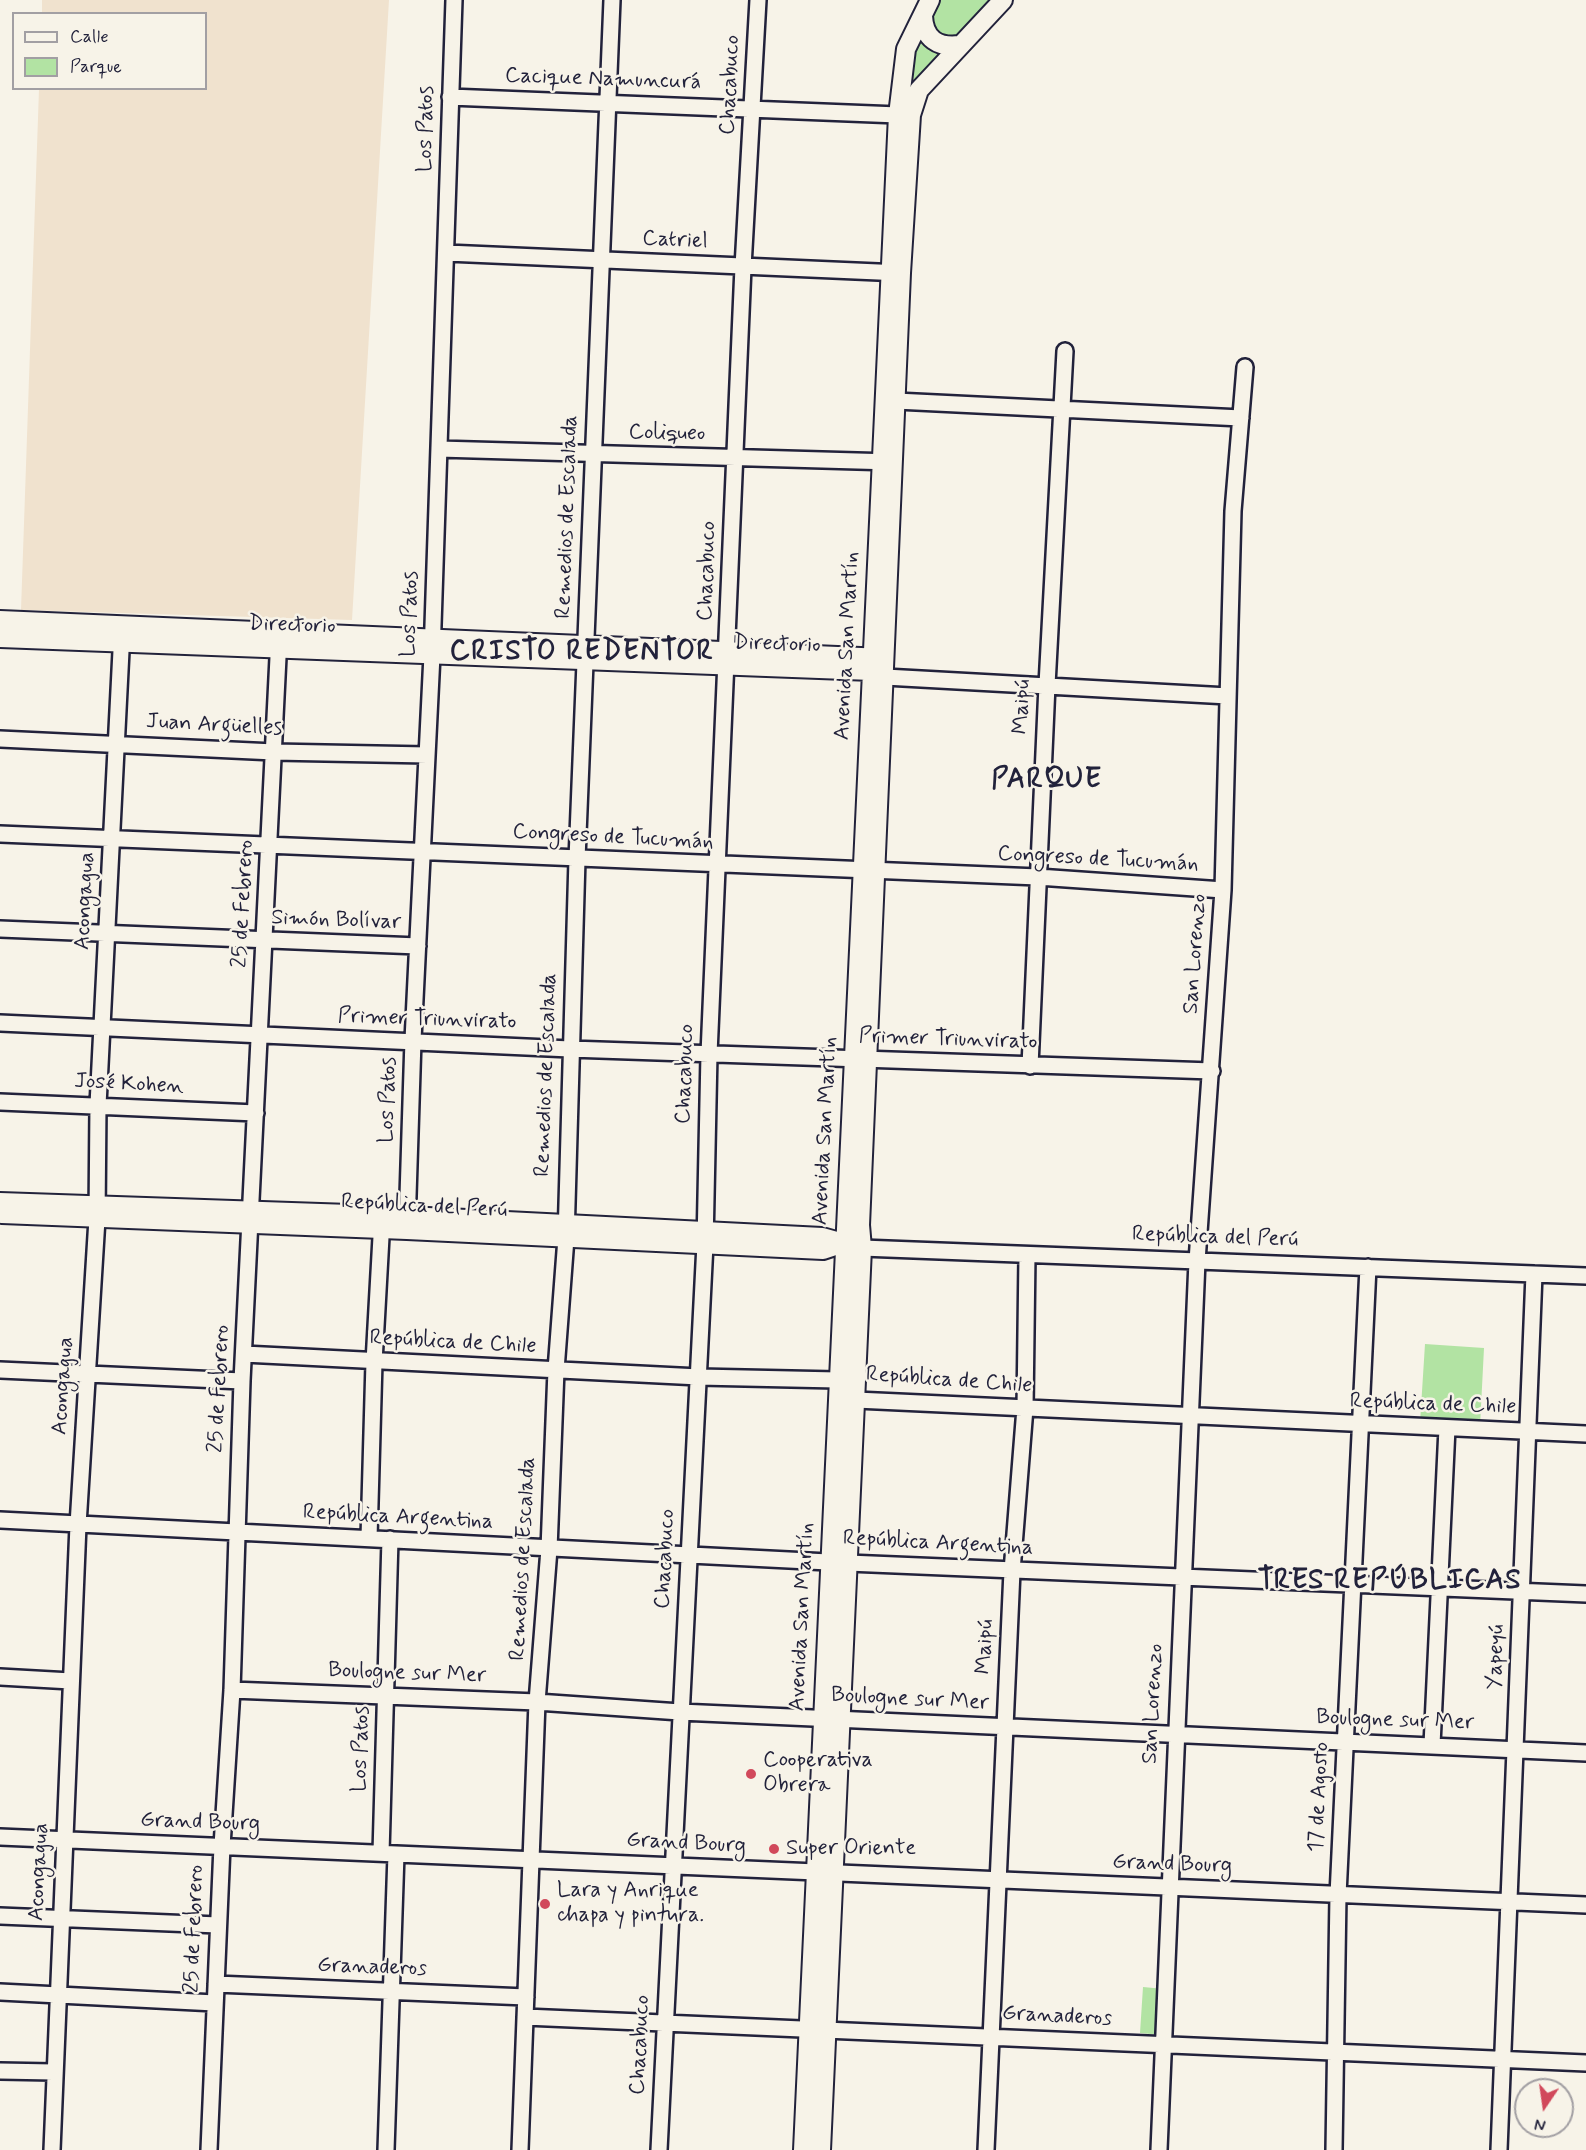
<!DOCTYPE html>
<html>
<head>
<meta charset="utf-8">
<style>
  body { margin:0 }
  #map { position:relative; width:1586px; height:2150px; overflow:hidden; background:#f7f3e8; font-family:Mynerve,sans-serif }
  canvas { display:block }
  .legend { position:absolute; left:12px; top:12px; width:195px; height:78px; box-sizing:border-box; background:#f7f3e8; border:2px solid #a29fa3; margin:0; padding:8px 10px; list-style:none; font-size:18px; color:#22223b }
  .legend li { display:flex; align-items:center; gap:12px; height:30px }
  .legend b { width:30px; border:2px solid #a29fa3 }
  .north { position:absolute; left:1514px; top:2078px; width:60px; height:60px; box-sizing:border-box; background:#f7f3e8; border:2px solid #a29fa3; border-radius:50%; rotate:193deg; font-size:16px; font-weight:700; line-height:24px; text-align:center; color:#22223b }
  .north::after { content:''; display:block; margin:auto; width:21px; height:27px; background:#d1495b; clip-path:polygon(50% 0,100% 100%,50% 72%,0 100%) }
</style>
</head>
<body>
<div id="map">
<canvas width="1586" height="2150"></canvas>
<ul class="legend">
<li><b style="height:8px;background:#f7f3e8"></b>Calle</li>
<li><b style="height:16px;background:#b2e3a3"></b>Parque</li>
</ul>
<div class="north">N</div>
</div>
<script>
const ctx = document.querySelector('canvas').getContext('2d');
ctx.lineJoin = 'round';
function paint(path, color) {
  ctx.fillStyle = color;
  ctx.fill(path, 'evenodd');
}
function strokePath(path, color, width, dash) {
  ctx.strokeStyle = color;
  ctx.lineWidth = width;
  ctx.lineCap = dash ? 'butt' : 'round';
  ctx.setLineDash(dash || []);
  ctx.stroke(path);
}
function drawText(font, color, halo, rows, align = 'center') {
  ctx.font = font + ' Mynerve,sans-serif';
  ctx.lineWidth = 5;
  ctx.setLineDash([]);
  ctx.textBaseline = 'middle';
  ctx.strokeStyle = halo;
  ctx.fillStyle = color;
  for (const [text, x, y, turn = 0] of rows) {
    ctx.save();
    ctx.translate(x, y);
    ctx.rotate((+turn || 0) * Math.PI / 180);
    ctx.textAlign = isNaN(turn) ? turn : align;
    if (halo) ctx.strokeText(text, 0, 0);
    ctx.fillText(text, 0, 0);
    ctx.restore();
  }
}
paint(new Path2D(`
  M42,0H389L352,620L21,610L39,89L206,88V14L42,13Z`), '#f0e2ce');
paint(new Path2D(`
  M936,0H997L952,41L938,38L930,13Z
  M919,32L948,51L915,85H910L908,81Z
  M1425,1344L1484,1348L1480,1426L1420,1423Z
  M1143,1987L1164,1989L1161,2035L1140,2033Z`), '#b2e3a3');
const minor = new Path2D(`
  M450,97L898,115
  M447,253L901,273
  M896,401L1241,418
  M439,449L892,462
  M885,677L1228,696
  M0,739L274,752L427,755
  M0,834L1038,877L1223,890
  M0,929L418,946
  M0,1023L570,1049L1212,1071
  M1030,1066L1047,685L1065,351
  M0,1102L256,1113
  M407,1227L413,1040L432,655L454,0
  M862,1248L1586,1276
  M244,1354L699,1377L837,1380L856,1400L1586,1434
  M0,1370L242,1381
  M0,1520L848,1563L1586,1594
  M369,1538L374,1362L382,1219
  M0,1677L71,1681
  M232,1690L537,1702L680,1712L1586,1753
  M1432,1745L1447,1428
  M0,1837L1586,1905
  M381,1853L390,1539
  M0,1916L218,1925
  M216,1984L526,1997
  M0,1992L215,2003
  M525,2017L1586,2063
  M0,2071L53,2072
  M52,2150L78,1525L97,1219L98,1105L122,631
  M209,2150L222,1846L232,1690L242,1381L279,637
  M386,2150L396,1854
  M520,2150L537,1702L549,1549L556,1370L566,1238L577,859L612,0
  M659,2150L705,1244L709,1054L743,267L758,0
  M986,2150L1012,1571L1025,1408L1027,1255
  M1159,2150L1197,1261L1223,890L1233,511L1245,367
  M1334,2150L1338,1895L1368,1267
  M1499,2150L1534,1274`);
const major = new Path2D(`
  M923,16C924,39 938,48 960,45
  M0,620L884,658
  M0,638L872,671L882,675
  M0,1202L408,1216L704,1231L822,1237L854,1246
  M2,1214L407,1230L823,1250L844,1243
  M803,2150L898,115L906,49L930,0
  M821,2150L862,1248L860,1225L901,273L911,115L919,90L1003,0`);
strokePath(minor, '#22223b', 20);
strokePath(major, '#22223b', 22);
strokePath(minor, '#f7f3e8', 15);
strokePath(major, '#f7f3e8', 18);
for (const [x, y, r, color] of [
  [751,1774,6,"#d1495b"],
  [774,1849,6,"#d1495b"],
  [545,1904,6,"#d1495b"]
]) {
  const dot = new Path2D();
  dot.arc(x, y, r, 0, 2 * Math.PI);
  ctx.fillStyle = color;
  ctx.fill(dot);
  strokePath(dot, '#f7f3e8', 2);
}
drawText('22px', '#22223b', '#f7f3e8', [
  ["Cacique Namuncurá",603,80,2],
  ["Chacabuco",731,85,-87],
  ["Los Patos",427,129,-89],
  ["Catriel",675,241,3],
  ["Coliqueo",667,434,1],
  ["Remedios de Escalada",568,517,-88],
  ["Chacabuco",708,571,-88],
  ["Los Patos",411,614,-88],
  ["Directorio",292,626,2],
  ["Directorio",777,645,2],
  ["Avenida San Martín",848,646,-87],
  ["Maipú",1023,707,-87],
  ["Juan Argüelles",214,726,3],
  ["Congreso de Tucumán",613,838,3],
  ["Congreso de Tucumán",1098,860,3],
  ["Acongagua",86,901,-87],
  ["25 de Febrero",244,904,-87],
  ["Simón Bolívar",336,921,2],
  ["San Lorenzo",1196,954,-86],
  ["Primer Triunvirato",427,1020,2],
  ["Primer Triunvirato",948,1040,2],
  ["Chacabuco",686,1074,-88],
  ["Remedios de Escalada",547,1075,-88],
  ["José Kohen",129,1085,3],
  ["Los Patos",389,1100,-88],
  ["Avenida San Martín",826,1131,-87],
  ["República del Perú",424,1207,3],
  ["República del Perú",1215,1238,2],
  ["República de Chile",453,1343,3],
  ["República de Chile",949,1381,4],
  ["Acongagua",64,1386,-86],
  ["25 de Febrero",220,1389,-87],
  ["República de Chile",1433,1405,2],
  ["República Argentina",398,1518,3],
  ["República Argentina",938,1544,3],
  ["Remedios de Escalada",524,1559,-87],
  ["Chacabuco",666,1559,-87],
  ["Avenida San Martín",803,1617,-87],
  ["Maipú",986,1647,-87],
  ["Yapeyú",1497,1657,-88],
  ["Boulogne sur Mer",407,1674,2],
  ["Boulogne sur Mer",910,1700,3],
  ["San Lorenzo",1154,1704,-87],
  ["Boulogne sur Mer",1395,1721,2],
  ["Los Patos",362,1749,-88],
  ["17 de Agosto",1320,1797,-87],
  ["Grand Bourg",200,1823,2],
  ["Grand Bourg",686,1844,3],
  ["Grand Bourg",1172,1865,2],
  ["Acongagua",40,1872,-87],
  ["25 de Febrero",195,1929,-88],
  ["Granaderos",372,1968,2],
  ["Granaderos",1057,2017,3],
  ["Chacabuco",641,2045,-87]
]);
drawText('22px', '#22223b', '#f7f3e8', [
  ["Cooperativa",763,1761],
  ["Obrera",763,1786],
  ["Super Oriente",786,1849],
  ["Lara y Anrique",557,1891],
  ["chapa y pintura.",557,1916]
], 'left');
ctx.letterSpacing = '1.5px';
drawText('bold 28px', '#22223b', '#f7f3e8', [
  ["CRISTO REDENTOR",582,653],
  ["PARQUE",1047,781],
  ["TRES REPÚBLICAS",1390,1582]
]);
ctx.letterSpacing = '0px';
</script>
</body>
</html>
